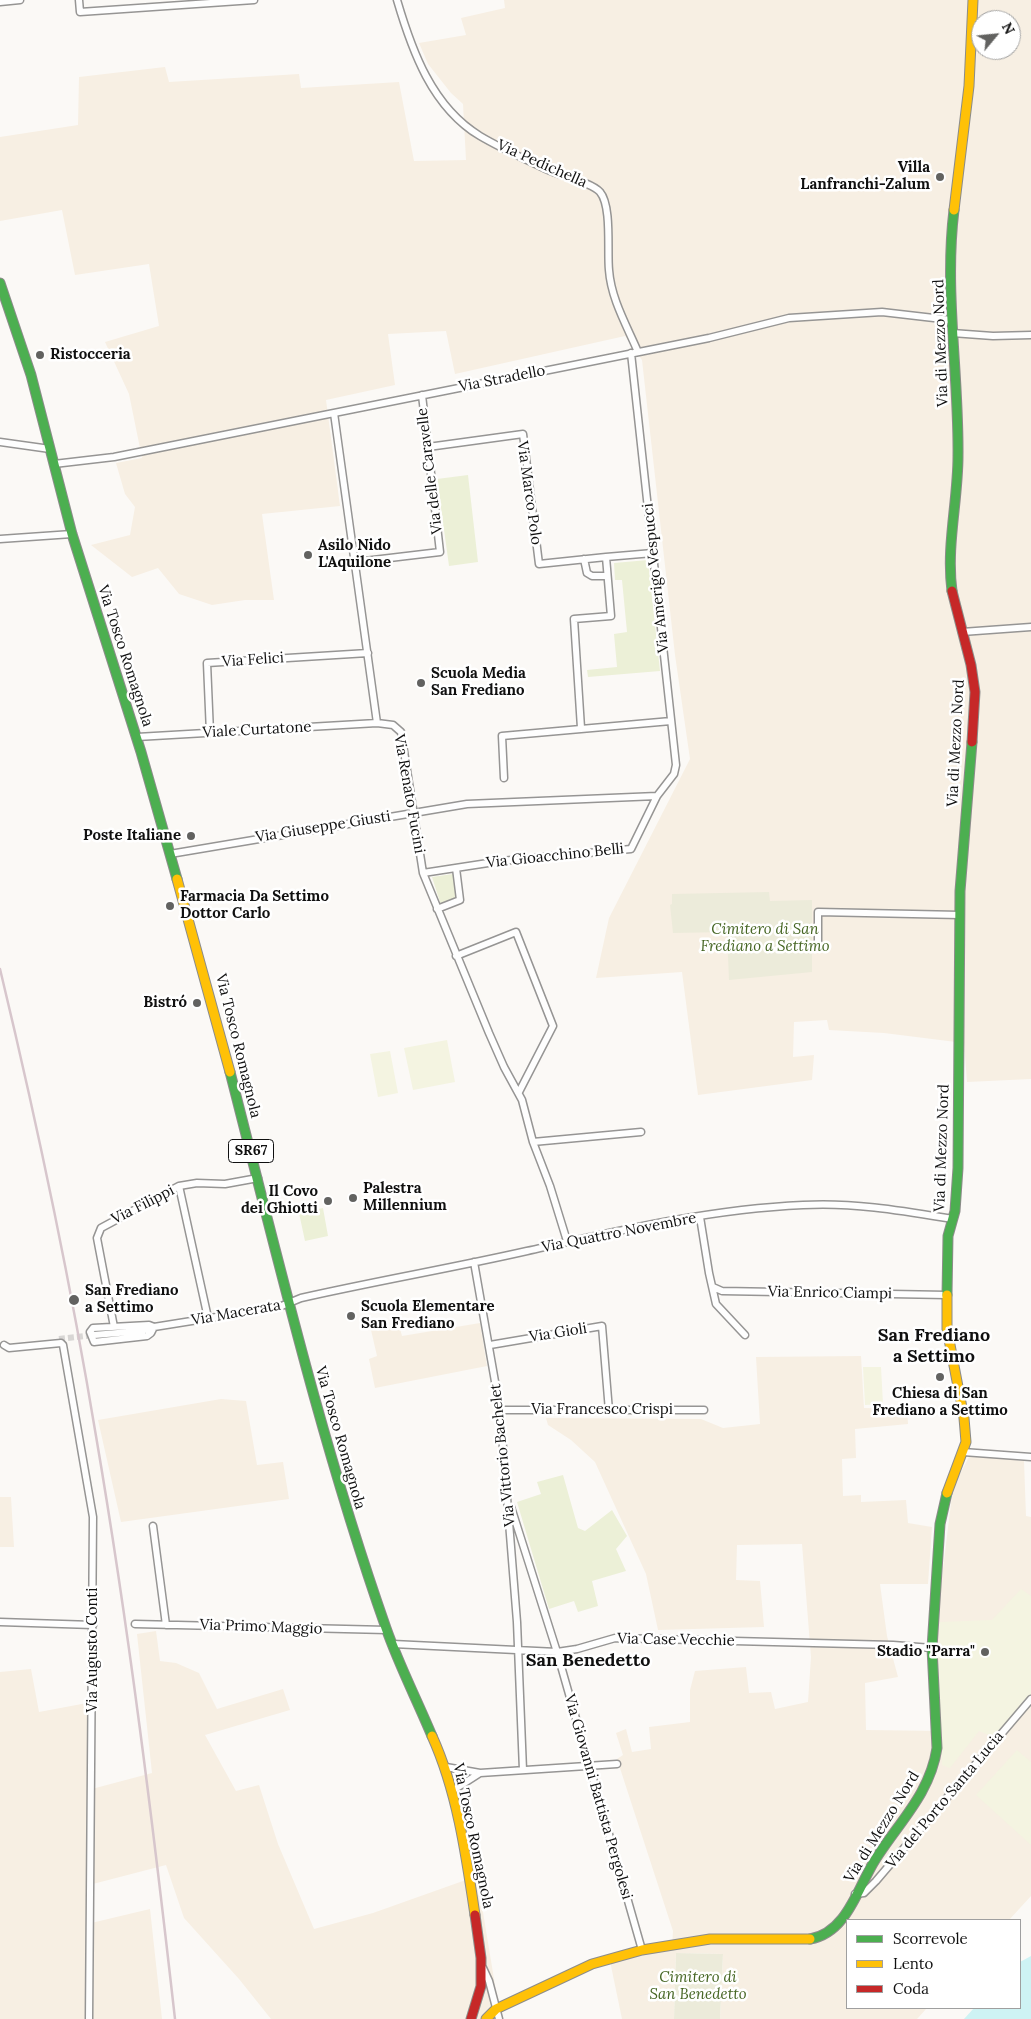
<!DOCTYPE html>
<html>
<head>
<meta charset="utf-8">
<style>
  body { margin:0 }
  #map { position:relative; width:1031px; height:2019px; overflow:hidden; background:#fbf9f6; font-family:Lora,serif }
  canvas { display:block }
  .legend { position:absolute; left:846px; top:1919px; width:175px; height:90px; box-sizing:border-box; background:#fff; border:1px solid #9f9f9f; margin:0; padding:6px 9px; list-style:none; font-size:15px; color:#101010 }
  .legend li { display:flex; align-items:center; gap:10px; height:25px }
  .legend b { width:25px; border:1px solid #9f9f9f }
  .north { position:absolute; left:971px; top:10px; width:50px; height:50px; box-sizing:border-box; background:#fff; border:1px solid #9f9f9f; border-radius:50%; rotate:62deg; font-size:14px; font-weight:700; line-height:20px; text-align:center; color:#101010 }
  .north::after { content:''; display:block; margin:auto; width:18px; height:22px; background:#626260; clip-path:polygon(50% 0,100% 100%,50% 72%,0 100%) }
</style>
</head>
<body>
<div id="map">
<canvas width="1031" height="2019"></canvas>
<ul class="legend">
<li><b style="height:6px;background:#4caf50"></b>Scorrevole</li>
<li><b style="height:6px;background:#ffc107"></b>Lento</li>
<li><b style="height:6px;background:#c62828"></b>Coda</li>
</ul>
<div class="north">N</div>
</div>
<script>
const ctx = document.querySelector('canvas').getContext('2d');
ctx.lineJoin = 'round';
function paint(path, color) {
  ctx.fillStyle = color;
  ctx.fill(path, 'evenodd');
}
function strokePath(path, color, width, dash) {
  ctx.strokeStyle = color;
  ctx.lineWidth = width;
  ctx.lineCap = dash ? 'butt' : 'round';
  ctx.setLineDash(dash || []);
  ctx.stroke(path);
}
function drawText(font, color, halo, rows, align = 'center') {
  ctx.font = font + ' Lora,serif';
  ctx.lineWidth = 5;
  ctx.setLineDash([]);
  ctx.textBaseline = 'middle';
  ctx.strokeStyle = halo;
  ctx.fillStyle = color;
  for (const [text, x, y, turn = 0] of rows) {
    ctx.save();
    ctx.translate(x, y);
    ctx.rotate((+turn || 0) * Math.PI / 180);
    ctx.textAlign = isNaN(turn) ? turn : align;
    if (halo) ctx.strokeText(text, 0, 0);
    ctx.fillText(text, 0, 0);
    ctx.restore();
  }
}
paint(new Path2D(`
  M504,0H1031V1079L967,1082L964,1043L884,1033L829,1030L827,1020L794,1022L793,1057L814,1055L812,1080L698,1095L682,972L596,978L609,918L690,759L675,655L642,360L625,336L455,374L446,331L388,334L395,385L326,400L340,506L262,514L274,600H245L212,605L179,594L158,568L132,577L91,545L130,535L135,507L125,494L116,463L142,458L129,394L105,342L159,326L149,264L75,275L62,210L0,221V137L78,125L79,77L165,67L169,82L299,74L301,88L399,82L414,161L466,160L463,104L451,93L428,64L419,43L466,35L461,18L505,8ZM981,20H1011V50H981Z
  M480,1323L487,1366L375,1388L369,1359L377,1356L371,1330L399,1325L402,1336Z
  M861,1356L864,1408L907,1409L908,1424L855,1429L856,1458L842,1459L843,1496L861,1495V1502L906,1500L908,1523L932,1527L928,1584H880L887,1636L898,1677L865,1683L866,1730L942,1731L937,1650L941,1585L953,1487L970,1455L1024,1461L1026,1516L1031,1517V1896L1009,1920H847V2008H927L917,2019H720L723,1954L676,1953L674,2019H622L610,1961L672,1947L673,1931L617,1759L623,1755L616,1733L626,1729L632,1752L651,1749L649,1727L690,1722V1690L695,1671L746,1667L749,1693L771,1692L775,1709L808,1702L811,1657L802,1544L737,1545L736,1580L760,1581L764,1627L658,1630L646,1574L595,1462L571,1440L548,1425L546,1418L701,1419L723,1428L760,1424L756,1357Z
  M221,1399L246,1401L257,1465L283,1462L289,1499L121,1522L98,1420Z
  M0,1497H11L14,1547H0Z
  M156,1631L160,1661L176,1663L199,1673L217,1709L283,1689L290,1710L205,1735L236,1791L259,1785L278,1844L314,1929L373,1913L477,1876L496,1991L498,2010L496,2019H271L239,1979L184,1918L166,1865L89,1885L87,1924L150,1909L162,2019H0V1672L31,1669L39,1712L87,1703L88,1790L152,1773L137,1634Z`), '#f7efe3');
paint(new Path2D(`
  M468,475L478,562L449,566L437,479Z
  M648,560L660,671L588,677L587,670L617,667L614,634L627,632L622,580H615L614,563Z
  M453,874L457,899L441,905L432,877Z
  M323,1208L328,1236L305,1241L299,1213Z
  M563,1475L578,1528L585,1531L612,1510L627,1536L616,1549L626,1571L592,1581L598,1606L578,1612L574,1601L549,1609L517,1502L541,1494L537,1482Z`), '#ecf0d7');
paint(new Path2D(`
  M769,892L770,901L812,900V972L729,980L727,932L673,933L670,905L672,904V894Z
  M676,1953L723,1954L720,2019H674Z`), '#ecebda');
paint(new Path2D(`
  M447,1040L455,1082L413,1090L404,1048Z
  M390,1051L398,1093L378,1097L370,1054Z
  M863,1367H881L883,1404L865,1405Z
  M1021,1589L1031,1596V1695L994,1737L979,1731L950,1768L942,1765L938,1681L940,1622L992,1620Z
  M1017,1750L1031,1762V1845L976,1795Z`), '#f4f4e1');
paint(new Path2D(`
  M1031,1956V2019H964L974,2008H1020V1962Z`), '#cef3f4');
strokePath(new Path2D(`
  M59,1339L94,1335`), '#d8d6d4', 6, [6, 3]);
const street = new Path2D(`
  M79,0L80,12L254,0
  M397,0C412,51 432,107 480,136C502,149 525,159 548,170C561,176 591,182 600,192C612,206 607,251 609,270C611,299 627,326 638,352
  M0,2L20,0
  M952,333L993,336L1031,335
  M334,413L377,723L393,725L401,732L423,873L489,1033L504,1067L522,1100L533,1142L550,1186L567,1241
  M0,442L50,449
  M428,447L523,434L539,564L606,557
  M54,464L114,457L709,338L789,318L882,312L951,320
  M0,539L72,534
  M584,559L587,573L592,576H607
  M356,562L440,552L422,395
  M962,632L1031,627
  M581,728L574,619L611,616L606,557L653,553
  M210,733L207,663L368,653
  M137,737L377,723
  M504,778L502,736L671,721
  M170,854L467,804L657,796
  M423,873L501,861L631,849L657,796L674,774L676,765L631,353
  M437,909L460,900L456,868
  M818,948V912L960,915
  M456,956L516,932L553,1026L519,1092
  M533,1142L641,1132
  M179,1186L208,1318
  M700,1217L709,1273L716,1304L745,1335
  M474,1262L500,1410L517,1622L523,1770
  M713,1287L722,1291L947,1295
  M149,1325L154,1327L151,1333L147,1336L94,1342L90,1332L93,1328Z
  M114,1327L97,1238L101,1228L179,1186L197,1183L225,1184L258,1178
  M94,1335L142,1331L154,1327L279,1307L301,1298C376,1281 452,1268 527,1251C617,1231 710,1209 803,1205C853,1202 904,1211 953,1219
  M4,1345L9,1348L61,1343L63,1345L93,1517L89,2019
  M490,1345L602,1326L609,1411
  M500,1410H704
  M963,1452L1031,1457
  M511,1507L557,1652L642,1950
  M153,1526L166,1625
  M0,1622L93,1625
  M135,1624L387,1630
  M393,1644L557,1652L577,1649L615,1638L893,1645L932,1648
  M446,1767L480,1773L452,1791
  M480,1773L617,1764
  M855,1894L864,1893L876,1881L1031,1699
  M483,1968L489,1981L499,2019`);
const fast = new Path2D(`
  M0,283L31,375L72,534L141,752L177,879
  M952,591C946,546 958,501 958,456C959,374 944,291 954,210
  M230,1072C278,1259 322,1446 386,1628C399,1665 417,1700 432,1736
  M947,1295L948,1236L955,1211L958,1168L960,891L972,742
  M810,1939C847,1933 858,1887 875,1860C899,1822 930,1794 937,1748L932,1648L940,1524L947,1493`);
const slow = new Path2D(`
  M954,210L969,86L973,0
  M177,879L230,1072
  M947,1295V1329L964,1418L966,1442L947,1493
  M432,1736C457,1791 466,1854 475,1915
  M486,2019L496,2009L592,1964L642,1950L710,1939H810`);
const jam = new Path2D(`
  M952,591L971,665L975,692L972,742
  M471,2019L481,1986V1958L475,1915`);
strokePath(street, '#969594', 9);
strokePath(fast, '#8c8c8a', 11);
strokePath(slow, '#8c8c8a', 11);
strokePath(jam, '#8c8c8a', 11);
strokePath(street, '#fefefe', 6);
strokePath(fast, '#4caf50', 9);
strokePath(slow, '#ffc107', 9);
strokePath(jam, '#c62828', 9);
strokePath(new Path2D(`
  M0,969C37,1123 70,1279 96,1436C129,1629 153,1824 175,2019`), '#d7c6cc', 2.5);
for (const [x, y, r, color] of [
  [940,177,5,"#626260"],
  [40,355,5,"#626260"],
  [308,555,5,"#626260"],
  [421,683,5,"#626260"],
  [191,836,5,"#626260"],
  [170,906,5,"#626260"],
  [197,1003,5,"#626260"],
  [353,1198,5,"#626260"],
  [328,1201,5,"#626260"],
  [74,1300,6,"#626260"],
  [351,1316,5,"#626260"],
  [940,1377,5,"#626260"],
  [985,1652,5,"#626260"]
]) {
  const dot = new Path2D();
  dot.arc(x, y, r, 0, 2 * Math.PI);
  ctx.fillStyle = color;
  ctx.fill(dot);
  strokePath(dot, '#fff', 2);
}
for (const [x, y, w] of [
  [251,1151,45]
]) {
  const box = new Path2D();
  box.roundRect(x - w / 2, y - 11.5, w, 23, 4);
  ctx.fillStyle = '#fff';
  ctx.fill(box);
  strokePath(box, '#101010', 1);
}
drawText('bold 14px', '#101010', null, [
  ["SR67",251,1151]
]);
drawText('15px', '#101010', '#fff', [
  ["Via Pedichella",542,164,24],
  ["Via di Mezzo Nord",941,343,-92],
  ["Via Stradello",502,379,-11],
  ["Via delle Caravelle",430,471,-97],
  ["Via Marco Polo",529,493,82],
  ["Via Amerigo Vespucci",656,578,-96],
  ["Via Tosco Romagnola",125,656,72],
  ["Via Felici",253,660,-4],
  ["Viale Curtatone",257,730,-3],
  ["Via di Mezzo Nord",956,743,-87],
  ["Via Renato Fucini",409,794,80],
  ["Via Giuseppe Giusti",323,827,-9],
  ["Via Gioacchino Belli",555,856,-6],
  ["Via Tosco Romagnola",238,1046,76],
  ["Via di Mezzo Nord",942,1148,-88],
  ["Via Filippi",143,1205,-27],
  ["Via Quattro Novembre",619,1233,-11],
  ["Via Enrico Ciampi",830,1293,1],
  ["Via Macerata",236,1313,-10],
  ["Via Gioli",558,1333,-9],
  ["Via Francesco Crispi",602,1410],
  ["Via Tosco Romagnola",340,1438,74],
  ["Via Vittorio Bachelet",503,1455,-96],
  ["Via Primo Maggio",261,1627,2],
  ["Via Case Vecchie",676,1640,1],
  ["Via Augusto Conti",93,1650,-90],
  ["Via Giovanni Battista Pergolesi",598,1797,74],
  ["Via del Porto Santa Lucia",945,1800,-50],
  ["Via di Mezzo Nord",882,1827,-58],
  ["Via Tosco Romagnola",473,1836,78]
]);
drawText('bold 15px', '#101010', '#fff', [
  ["Villa",930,168,"right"],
  ["Lanfranchi-Zalum",930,185,"right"],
  ["Ristocceria",50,355],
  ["Asilo Nido",318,546],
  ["L'Aquilone",318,563],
  ["Scuola Media",431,674],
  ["San Frediano",431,691],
  ["Poste Italiane",181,836,"right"],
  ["Farmacia Da Settimo",180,897],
  ["Dottor Carlo",180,914],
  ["Bistró",187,1003,"right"],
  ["Palestra",363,1189],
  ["Millennium",363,1206],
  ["Il Covo",318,1192,"right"],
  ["dei Ghiotti",318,1209,"right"],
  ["San Frediano",85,1291],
  ["a Settimo",85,1308],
  ["Scuola Elementare",361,1307],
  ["San Frediano",361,1324],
  ["Chiesa di San",940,1394,"center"],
  ["Frediano a Settimo",940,1411,"center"],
  ["Stadio \"Parra\"",975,1652,"right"]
], 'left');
drawText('italic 15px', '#456522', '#fff', [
  ["Cimitero di San",765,930],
  ["Frediano a Settimo",765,947],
  ["Cimitero di",698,1978],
  ["San Benedetto",698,1995]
]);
drawText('bold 18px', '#101010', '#fff', [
  ["San Frediano",934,1336],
  ["a Settimo",934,1357],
  ["San Benedetto",588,1661]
]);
</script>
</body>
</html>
